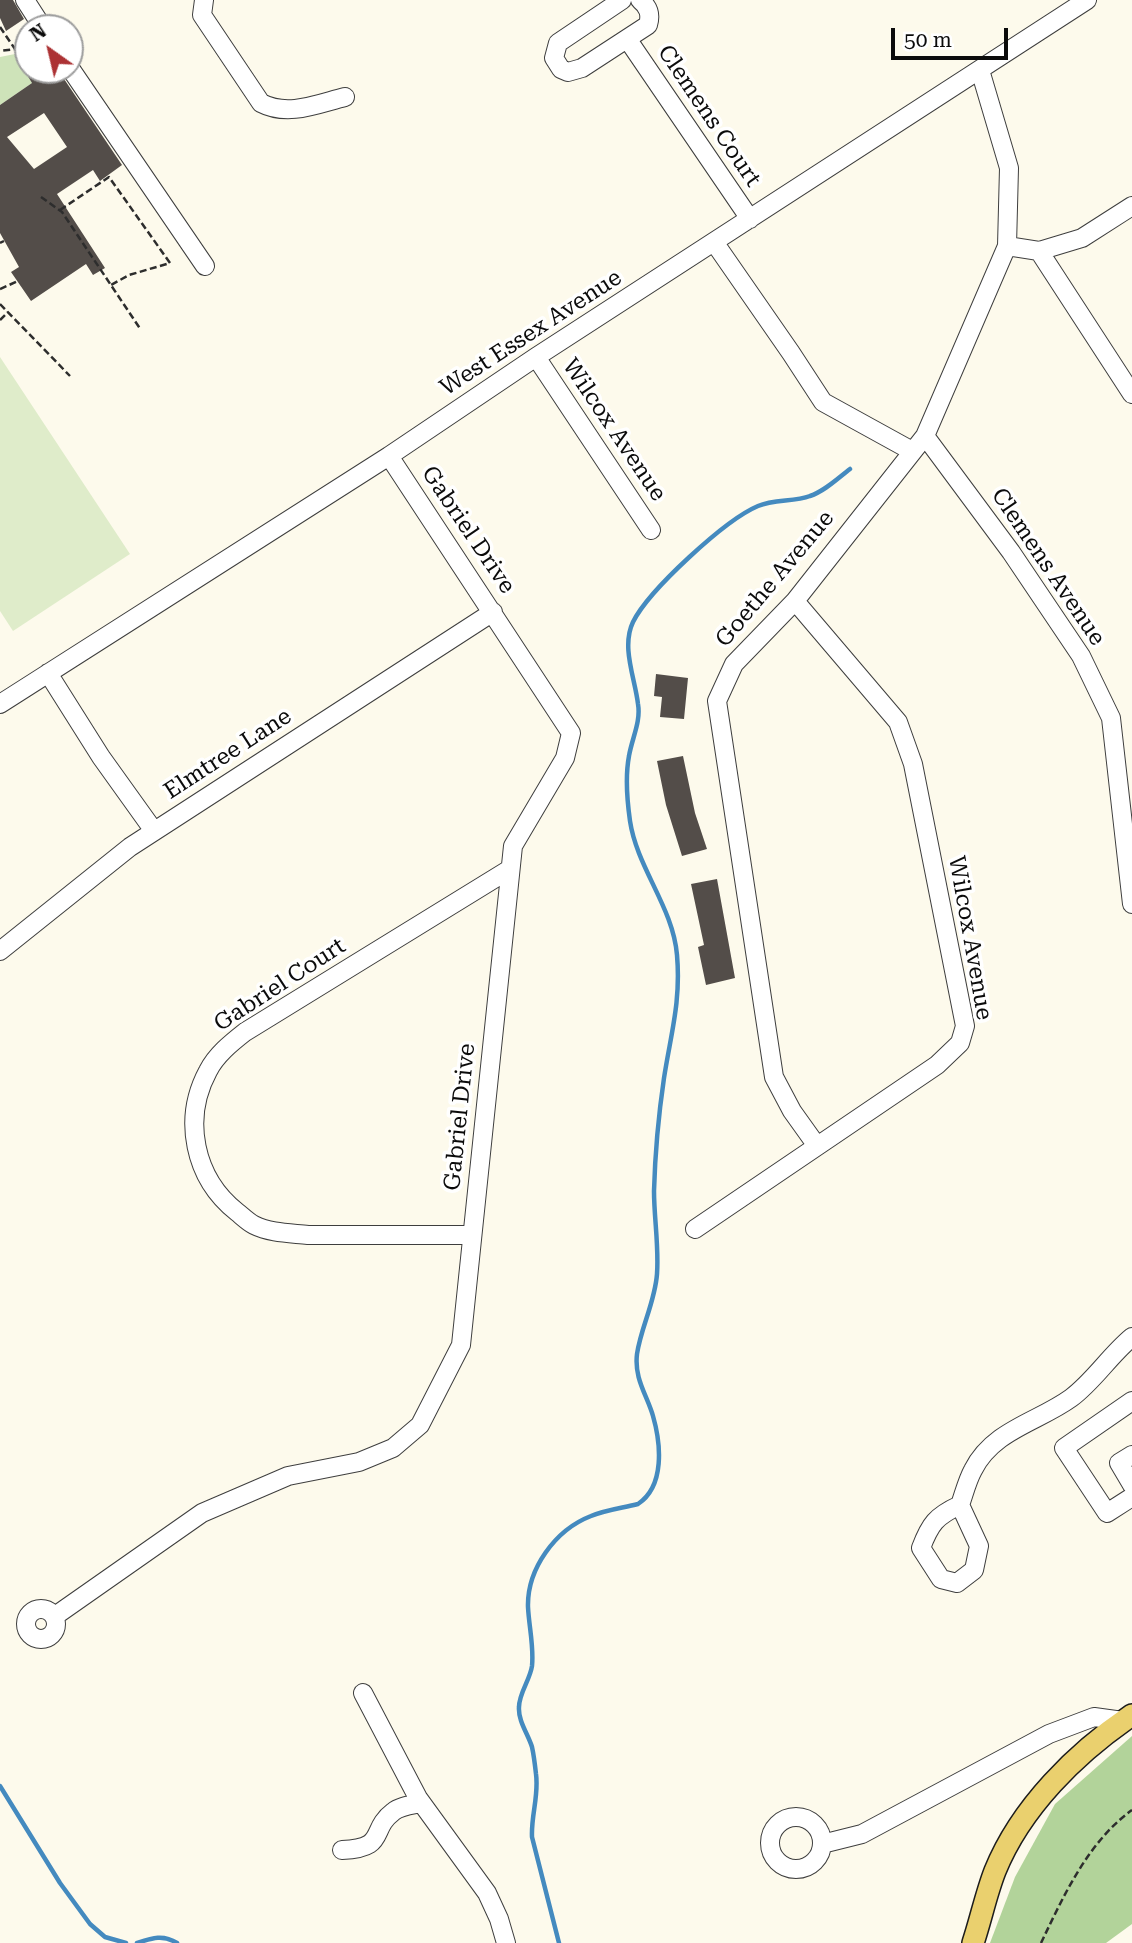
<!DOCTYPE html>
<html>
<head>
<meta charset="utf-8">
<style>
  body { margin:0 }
  #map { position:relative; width:1132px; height:1943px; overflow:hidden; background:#fdfaec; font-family:"Roboto Serif",serif }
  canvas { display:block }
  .north { position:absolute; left:14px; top:14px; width:70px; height:70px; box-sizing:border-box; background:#fff; border:2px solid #9d9d9d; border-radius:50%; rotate:326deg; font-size:19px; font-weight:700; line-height:28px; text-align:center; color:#0b0b0b }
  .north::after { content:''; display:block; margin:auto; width:24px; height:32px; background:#ac3234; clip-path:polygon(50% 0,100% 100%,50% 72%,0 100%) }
  .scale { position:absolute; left:891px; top:28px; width:117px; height:32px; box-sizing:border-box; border:4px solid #0b0b0b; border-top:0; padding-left:9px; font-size:21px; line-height:24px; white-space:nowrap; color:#0b0b0b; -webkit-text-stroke:5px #fff; paint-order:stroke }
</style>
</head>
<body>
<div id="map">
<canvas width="1132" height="1943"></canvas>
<div class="north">N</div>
<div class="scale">50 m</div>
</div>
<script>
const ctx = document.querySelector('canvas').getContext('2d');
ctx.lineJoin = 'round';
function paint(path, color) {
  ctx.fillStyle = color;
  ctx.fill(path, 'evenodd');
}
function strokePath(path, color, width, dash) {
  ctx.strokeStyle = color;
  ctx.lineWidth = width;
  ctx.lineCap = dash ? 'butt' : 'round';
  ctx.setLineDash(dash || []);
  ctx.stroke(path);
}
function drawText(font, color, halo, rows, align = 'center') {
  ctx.font = font + ' "Roboto Serif",serif';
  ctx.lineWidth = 7;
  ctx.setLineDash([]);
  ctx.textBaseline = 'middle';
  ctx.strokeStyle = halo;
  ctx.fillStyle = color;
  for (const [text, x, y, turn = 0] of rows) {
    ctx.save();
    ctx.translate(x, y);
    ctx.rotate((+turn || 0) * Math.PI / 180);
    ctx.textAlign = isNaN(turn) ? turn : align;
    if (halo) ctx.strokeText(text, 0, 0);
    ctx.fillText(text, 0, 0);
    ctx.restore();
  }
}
paint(new Path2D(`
  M15,54L32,83L0,105V57Z`), '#cee3b9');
paint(new Path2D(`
  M1132,1736V1924L1106,1943H990L1015,1877L1055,1804Z`), '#b2d39a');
paint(new Path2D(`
  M0,357L130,554L13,631L0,611Z`), '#dfecca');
strokePath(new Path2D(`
  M0,1786L60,1883L90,1924L105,1937L126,1943
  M137,1943C152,1938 163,1934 177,1943
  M559,1943L532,1837C531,1815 539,1796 536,1774C535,1765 534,1756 532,1747C528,1734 518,1721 519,1707C519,1693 530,1680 532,1666C534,1646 529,1627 528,1607C527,1569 555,1530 591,1516C605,1510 622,1508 638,1504C665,1486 661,1444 653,1416C647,1395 634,1379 637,1354C641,1327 655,1302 657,1274C659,1246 654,1218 654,1191C655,1156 659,1112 664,1078C671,1033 681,1002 677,955C673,907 637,868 630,821C627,800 625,777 629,756C632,738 641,722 638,704C635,678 621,647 633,622C649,590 725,520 758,506C774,499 794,502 810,496C825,491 838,478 850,469`), '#448abf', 4.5);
paint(new Path2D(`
  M0,0H13L24,19L6,31L0,18Z
  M24,70H58L122,165L100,181L93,170L57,194L105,268L93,275L86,264L31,301L11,272L19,267L0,233V105L32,83ZM44,113L67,147L34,169L7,137Z
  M656,674L688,678L684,719L660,717L662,697L654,696Z
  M683,756L695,813L707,849L682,856L666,805L657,761Z
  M717,879L735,978L706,985L698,947L704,945L691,884Z`), '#534d49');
const minor = new Path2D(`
  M25,0L43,28
  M204,0L202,15L261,103C288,117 317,104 345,97
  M622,0L558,43L554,58L561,69L568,72L582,68L648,25C651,15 649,7 640,0
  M628,40L750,219
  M70,68L205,266
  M714,242L791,353L823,402L912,451
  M1007,246L1039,251L1082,238L1132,206
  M1039,251L1132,394
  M536,357L651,530
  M925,436L1011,552L1081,656L1111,718L1132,904
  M48,673L101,757L154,831
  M0,704L389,456L536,357L1087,0
  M0,951L130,847L493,612
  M817,1146L792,1111L774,1077L717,701L734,664L795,601L925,436L1007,246L1009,168L980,70
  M695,1229L937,1065L960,1043L965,1026L913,764L898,722L795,601
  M472,1235H308C290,1233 270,1233 254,1225C248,1222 242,1216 237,1212C194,1178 182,1119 208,1071C216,1055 231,1043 245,1032L510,869
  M1132,1401L1064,1448L1107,1513L1132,1497
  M1132,1455L1119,1463L1132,1485
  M960,1505C964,1494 967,1481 973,1470C993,1430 1038,1422 1071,1398C1094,1381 1110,1355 1132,1337
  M960,1505L979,1546L974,1570L957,1583L941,1579L921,1548C930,1524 936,1516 960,1505Z
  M26 1624a15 15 0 1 1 30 0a15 15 0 1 1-30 0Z
  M55,1616L202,1513L288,1476L359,1462L393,1448L420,1425L461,1345L513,846L565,758L571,733L389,456
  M363,1693L418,1798L487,1893L499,1919L506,1943
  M770 1843a26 26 0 1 1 52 0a26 26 0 1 1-52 0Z
  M822,1844L862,1834L1049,1734L1094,1717L1123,1721
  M342,1850C388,1848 369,1830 393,1812C400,1806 412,1805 421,1803`);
const major = new Path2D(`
  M973,1943C981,1919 986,1894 995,1871C1021,1807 1076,1753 1132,1715`);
strokePath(minor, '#3e3e3e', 20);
strokePath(major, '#1c1c1c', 24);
strokePath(new Path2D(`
  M0,27L15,49L0,51
  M41,197L62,212L141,330
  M60,210L109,177L170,263L129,275L111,285
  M0,243L4,241
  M0,289L18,281
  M0,304L70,376
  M0,320L8,312
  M1041,1943C1064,1895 1088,1842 1132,1810`), '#2d2d2d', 2.5, [7, 3.5]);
strokePath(minor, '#fff', 18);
strokePath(major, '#ead06e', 21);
drawText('23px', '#0b0b0b', '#fff', [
  ["Clemens Court",709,116,56],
  ["West Essex Avenue",531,333,-33],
  ["Wilcox Avenue",614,430,56],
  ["Gabriel Drive",468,530,56],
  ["Clemens Avenue",1048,567,56],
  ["Goethe Avenue",775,579,-50],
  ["Elmtree Lane",228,754,-33],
  ["Wilcox Avenue",970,938,80],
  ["Gabriel Court",280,985,-33],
  ["Gabriel Drive",460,1117,-84]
]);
</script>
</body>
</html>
